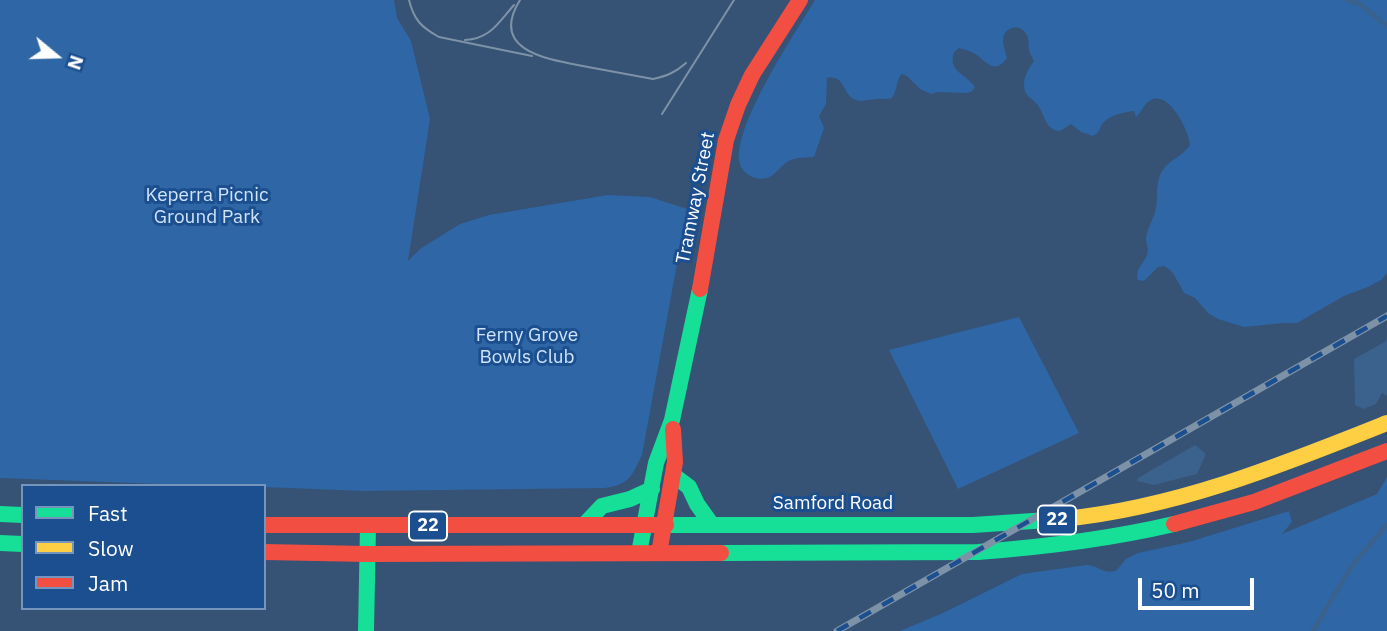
<!DOCTYPE html>
<html>
<head>
<meta charset="utf-8">
<style>
  body { margin:0 }
  #map { position:relative; width:1387px; height:631px; overflow:hidden; background:#365274; font-family:"IBM Plex Sans",sans-serif }
  canvas { display:block }
  .legend { position:absolute; left:21px; top:484px; width:245px; height:126px; box-sizing:border-box; background:#1b4f8f; border:2px solid #7695bc; margin:0; padding:9px 12px; list-style:none; font-size:21px; color:#fff }
  .legend li { display:flex; align-items:center; gap:14px; height:35px }
  .legend b { width:35px; border:2px solid #7695bc }
  .north { position:absolute; left:21px; top:21px; width:70px; height:70px; -webkit-text-stroke:5px #1b4f8f; paint-order:stroke; rotate:109deg; font-size:19px; font-weight:700; line-height:28px; text-align:center; color:#fff }
  .north::after { content:''; display:block; margin:auto; width:24px; height:32px; background:#fff; clip-path:polygon(50% 0,100% 100%,50% 72%,0 100%) }
  .scale { position:absolute; left:1138px; top:578px; width:116px; height:32px; box-sizing:border-box; border:4px solid #fff; border-top:0; padding-left:9px; font-size:21px; line-height:24px; white-space:nowrap; color:#fff; -webkit-text-stroke:5px #1b4f8f; paint-order:stroke }
</style>
</head>
<body>
<div id="map">
<canvas width="1387" height="631"></canvas>
<ul class="legend">
<li><b style="height:9px;background:#16e098"></b>Fast</li>
<li><b style="height:9px;background:#ffcf43"></b>Slow</li>
<li><b style="height:9px;background:#f24e42"></b>Jam</li>
</ul>
<div class="north">N</div>
<div class="scale">50 m</div>
</div>
<script>
const ctx = document.querySelector('canvas').getContext('2d');
ctx.lineJoin = 'round';
function paint(path, color) {
  ctx.fillStyle = color;
  ctx.fill(path, 'evenodd');
}
function strokePath(path, color, width, dash) {
  ctx.strokeStyle = color;
  ctx.lineWidth = width;
  ctx.lineCap = dash ? 'butt' : 'round';
  ctx.setLineDash(dash || []);
  ctx.stroke(path);
}
function drawText(font, color, halo, rows, align = 'center') {
  ctx.font = font + ' "IBM Plex Sans",sans-serif';
  ctx.lineWidth = 6;
  ctx.setLineDash([]);
  ctx.textBaseline = 'middle';
  ctx.strokeStyle = halo;
  ctx.fillStyle = color;
  for (const [text, x, y, turn = 0] of rows) {
    ctx.save();
    ctx.translate(x, y);
    ctx.rotate((+turn || 0) * Math.PI / 180);
    ctx.textAlign = isNaN(turn) ? turn : align;
    if (halo) ctx.strokeText(text, 0, 0);
    ctx.fillText(text, 0, 0);
    ctx.restore();
  }
}
paint(new Path2D(`
  M0,0H394L397,18L411,41L430,119L408,261L420,249L460,224L489,215L608,195L650,197L687,209L642,455C632,476 629,485 605,488L364,491L264,487V486H214L0,478Z
  M815,0H1387V273L1381,280L1368,287L1344,296L1297,323H1283L1244,327L1218,319L1208,313L1195,298L1184,293L1173,273L1169,269L1164,266L1158,267L1144,281L1138,280C1134,267 1147,263 1148,250C1148,249 1146,241 1146,240C1146,229 1154,219 1156,208C1158,196 1155,183 1162,171C1169,160 1183,156 1190,145C1189,131 1169,90 1151,100C1144,103 1142,112 1136,117L1134,111C1125,112 1110,115 1104,122C1098,128 1102,131 1093,136L1081,132L1071,124L1060,131C1043,129 1046,114 1036,103C1031,98 1024,95 1024,86C1023,77 1029,68 1034,61C1032,57 1030,54 1029,50C1028,44 1030,39 1026,34C1019,22 1002,28 1003,41C1003,46 1006,53 1007,58C995,74 988,64 977,55C971,51 966,50 959,48L954,52C948,72 965,73 975,87L971,92L964,93L938,92L931,94L920,89L907,76L901,74C896,82 897,91 892,98C885,100 881,98 875,99C866,100 860,103 852,98C842,90 844,75 827,78L826,104L819,116L824,128L814,157C805,158 794,157 787,162C776,170 772,182 756,178C747,176 740,169 739,160C736,121 794,35 815,0Z
  M1019,317L1079,433L958,489L889,350Z
  M1387,477V631H900L943,613L1022,574L1087,565C1101,566 1101,574 1116,571L1126,559L1138,553L1189,542L1289,511L1292,522L1282,534L1377,494Z`), '#2f66a5');
paint(new Path2D(`
  M1387,338V396L1382,393L1376,404L1363,409L1355,405L1354,359L1386,341Z
  M1195,445L1206,454L1197,474L1154,485L1137,481L1138,478Z`), '#3b618d');
strokePath(new Path2D(`
  M1348,0L1360,4L1387,26
  M1313,631L1351,567L1387,524`), '#3b618d', 4.5);
strokePath(new Path2D(`
  M673,475L689,487L697,504L712,525
  M0,514L23,515
  M584,525L602,506L630,499L652,489
  M666,525H973L1063,519
  M0,543L23,544
  M639,553L656,463L672,420L700,289
  M721,553L978,552C1045,547 1110,539 1174,524
  M366,631L368,526`), '#16e098', 16);
strokePath(new Path2D(`
  M1063,519C1176,508 1282,465 1387,423`), '#ffcf43', 16);
strokePath(new Path2D(`
  M700,289L726,140L738,105L752,75L800,0
  M1174,524L1254,502L1387,451
  M264,525H666
  M264,552L367,554L721,553
  M659,553L675,462L673,429`), '#f24e42', 16);
strokePath(new Path2D(`
  M409,0C414,20 421,27 439,37L532,56
  M520,0C487,53 553,60 588,67C610,71 631,75 653,79C667,76 676,72 686,63
  M465,40C490,39 498,23 514,5
  M662,114L734,0`), '#7e92a7', 2);
const rail = new Path2D(`
  M837,631L1387,316`);
strokePath(rail, '#7e92a7', 7);
strokePath(rail, '#1b4f8f', 4.5, [13]);
for (const [x, y, w] of [
  [1057,520,38],
  [428,526,38]
]) {
  const box = new Path2D();
  box.roundRect(x - w / 2, y - 14.5, w, 29, 5);
  ctx.fillStyle = '#1b4f8f';
  ctx.fill(box);
  strokePath(box, '#fff', 2);
}
drawText('bold 18px', '#fff', null, [
  ["22",1057,520],
  ["22",428,526]
]);
drawText('19px', '#cfe3fa', '#1b4f8f', [
  ["Keperra Picnic",207,196],
  ["Ground Park",207,218],
  ["Ferny Grove",527,336],
  ["Bowls Club",527,358]
]);
drawText('19px', '#fff', '#1b4f8f', [
  ["Tramway Street",696,198,-79],
  ["Samford Road",833,504]
]);
</script>
</body>
</html>
